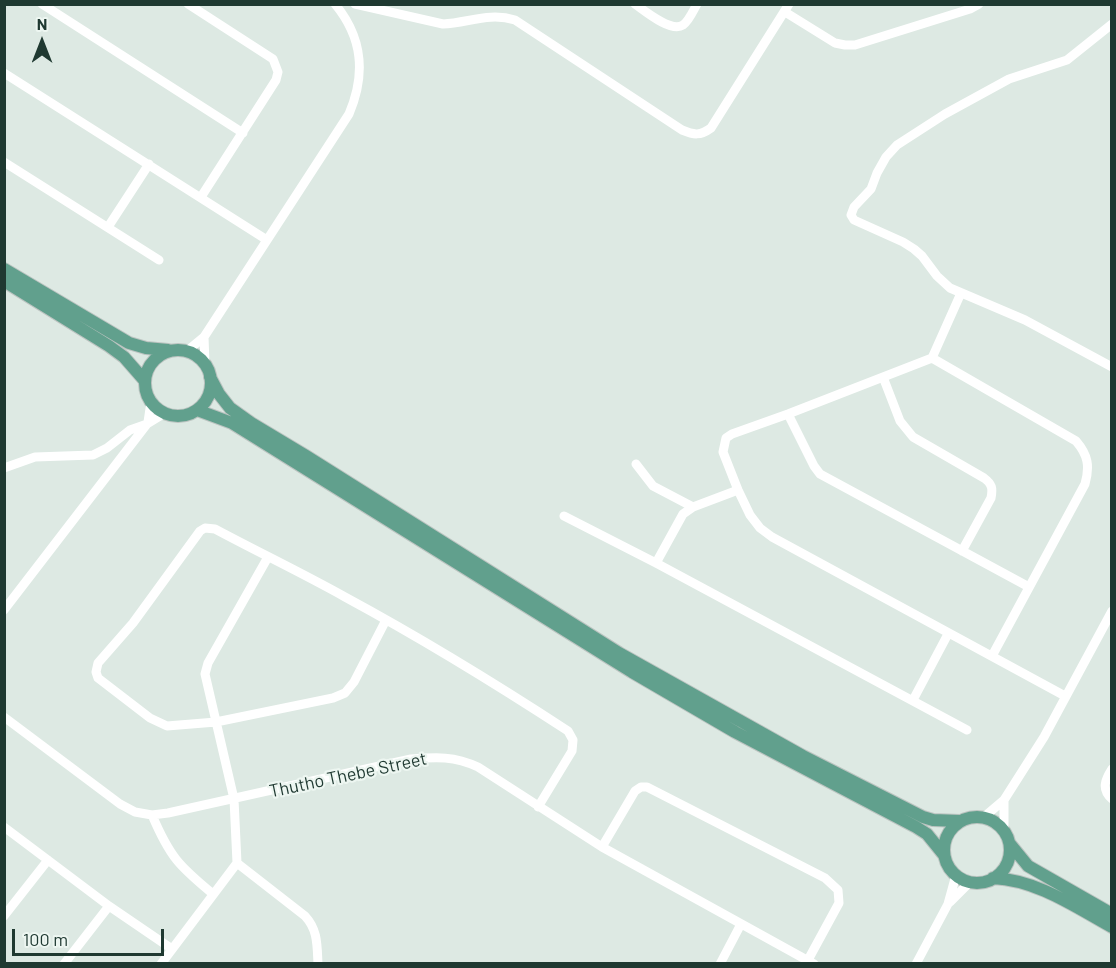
<!DOCTYPE html>
<html>
<head>
<meta charset="utf-8">
<style>
  body { margin:0 }
  #map { position:relative; width:1116px; height:968px; overflow:hidden; background:#dde9e3; font-family:Barlow,sans-serif }
  canvas { display:block }
  .frame { position:absolute; inset:0; border:6px solid #1f3931; pointer-events:none }
  .north { position:absolute; left:12px; top:12px; width:60px; height:60px; -webkit-text-stroke:4px #edf6f1; paint-order:stroke; rotate:0deg; font-size:16px; font-weight:700; line-height:24px; text-align:center; color:#1f3931 }
  .north::after { content:''; display:block; margin:auto; width:21px; height:27px; background:#1f3931; clip-path:polygon(50% 0,100% 100%,50% 72%,0 100%) }
  .scale { position:absolute; left:12px; top:929px; width:152px; height:27px; box-sizing:border-box; border:3px solid #1f3931; border-top:0; padding-left:8px; font-size:18px; line-height:21px; white-space:nowrap; color:#1f3931; -webkit-text-stroke:4px #edf6f1; paint-order:stroke }
</style>
</head>
<body>
<div id="map">
<canvas width="1116" height="968"></canvas>
<div class="frame"></div>
<div class="north">N</div>
<div class="scale">100 m</div>
</div>
<script>
const ctx = document.querySelector('canvas').getContext('2d');
ctx.lineJoin = 'round';
function strokePath(path, color, width, dash) {
  ctx.strokeStyle = color;
  ctx.lineWidth = width;
  ctx.lineCap = dash ? 'butt' : 'round';
  ctx.setLineDash(dash || []);
  ctx.stroke(path);
}
function drawText(font, color, halo, rows, align = 'center') {
  ctx.font = font + ' Barlow,sans-serif';
  ctx.lineWidth = 4.5;
  ctx.setLineDash([]);
  ctx.textBaseline = 'middle';
  ctx.strokeStyle = halo;
  ctx.fillStyle = color;
  for (const [text, x, y, turn = 0] of rows) {
    ctx.save();
    ctx.translate(x, y);
    ctx.rotate((+turn || 0) * Math.PI / 180);
    ctx.textAlign = isNaN(turn) ? turn : align;
    if (halo) ctx.strokeText(text, 0, 0);
    ctx.fillText(text, 0, 0);
    ctx.restore();
  }
}
const major = new Path2D(`
  M4,269L129,343L146,348L168,350
  M4,281L109,346L124,357L145,381
  M145 383a33 33 0 1 1 66 0a33 33 0 1 1-66 0Z
  M210,377L219,394L230,408L251,423L306,456L619,653L803,756L923,817L933,820L960,821
  M197,410L232,423L632,672L735,732L916,827L927,834L944,855
  M944 850a33 33 0 1 1 66 0a33 33 0 1 1-66 0Z
  M1010,844L1028,866L1112,914
  M993,878C1037,880 1074,906 1112,927`);
strokePath(major, '#bcc4c1', 14);
strokePath(new Path2D(`
  M42,4L243,133
  M188,4L273,59L278,72L276,80L201,197
  M355,4L443,24C468,23 489,12 515,20L682,130C694,135 700,136 711,128L789,4
  M635,4C645,11 671,33 683,25C689,21 693,11 697,4
  M785,12L835,43L845,45H855L970,9L979,4
  M1112,24L1067,60L1009,79L945,114L897,145L886,157L877,173L871,189L854,207L851,215L854,220L903,242L914,249L922,256L937,276L950,288L1025,320L1112,367
  M4,73L267,240
  M4,162L159,260
  M108,227L149,164
  M961,293L932,358L788,414L732,434L726,438L723,452L738,490L750,515L760,528L772,537L1065,696
  M204,337L205,364
  M187,351L204,337L349,114C366,74 363,38 335,4
  M932,358L1076,441C1088,455 1090,466 1085,484L992,656
  M883,377L900,421L913,437L984,478C992,484 993,488 991,498L962,551
  M788,414L814,466L820,474L1029,587
  M148,422L151,402
  M636,464L653,486L693,507
  M4,468L35,457L93,455L107,448L130,430L147,424
  M564,516L656,563L967,730
  M656,563L683,514L693,507L738,490
  M4,610L147,424L165,413
  M386,620L354,682L345,693L333,698L216,722L167,726L150,718L98,678L96,672L98,663L133,623L200,531L205,528L215,529C258,552 302,573 345,597C421,638 496,684 568,731L573,740L572,751L538,807
  M913,700L948,634
  M4,717L120,804L135,812L152,815L168,813L411,759C437,757 454,756 478,767L602,847L814,964
  M1112,769C1105,780 1101,789 1112,799
  M152,815C170,857 179,866 213,894
  M984,817L1004,800L1044,737L1112,611
  M4,827L109,906L172,949
  M1004,830V800
  M602,847L635,791L641,787H647L825,878L838,890L839,903L808,960
  M237,863L305,916C318,930 317,945 318,964
  M950,902L970,882
  M4,916L48,860
  M64,964L109,906
  M161,964L237,863L234,799L205,674L208,663L268,557
  M720,964L741,924
  M916,964L948,904L956,875`), '#fff', 9);
strokePath(major, '#61a08d', 12);
drawText('18px', '#1f3931', '#edf6f1', [
  ["Thutho Thebe Street",348,775,-12]
]);
</script>
</body>
</html>
